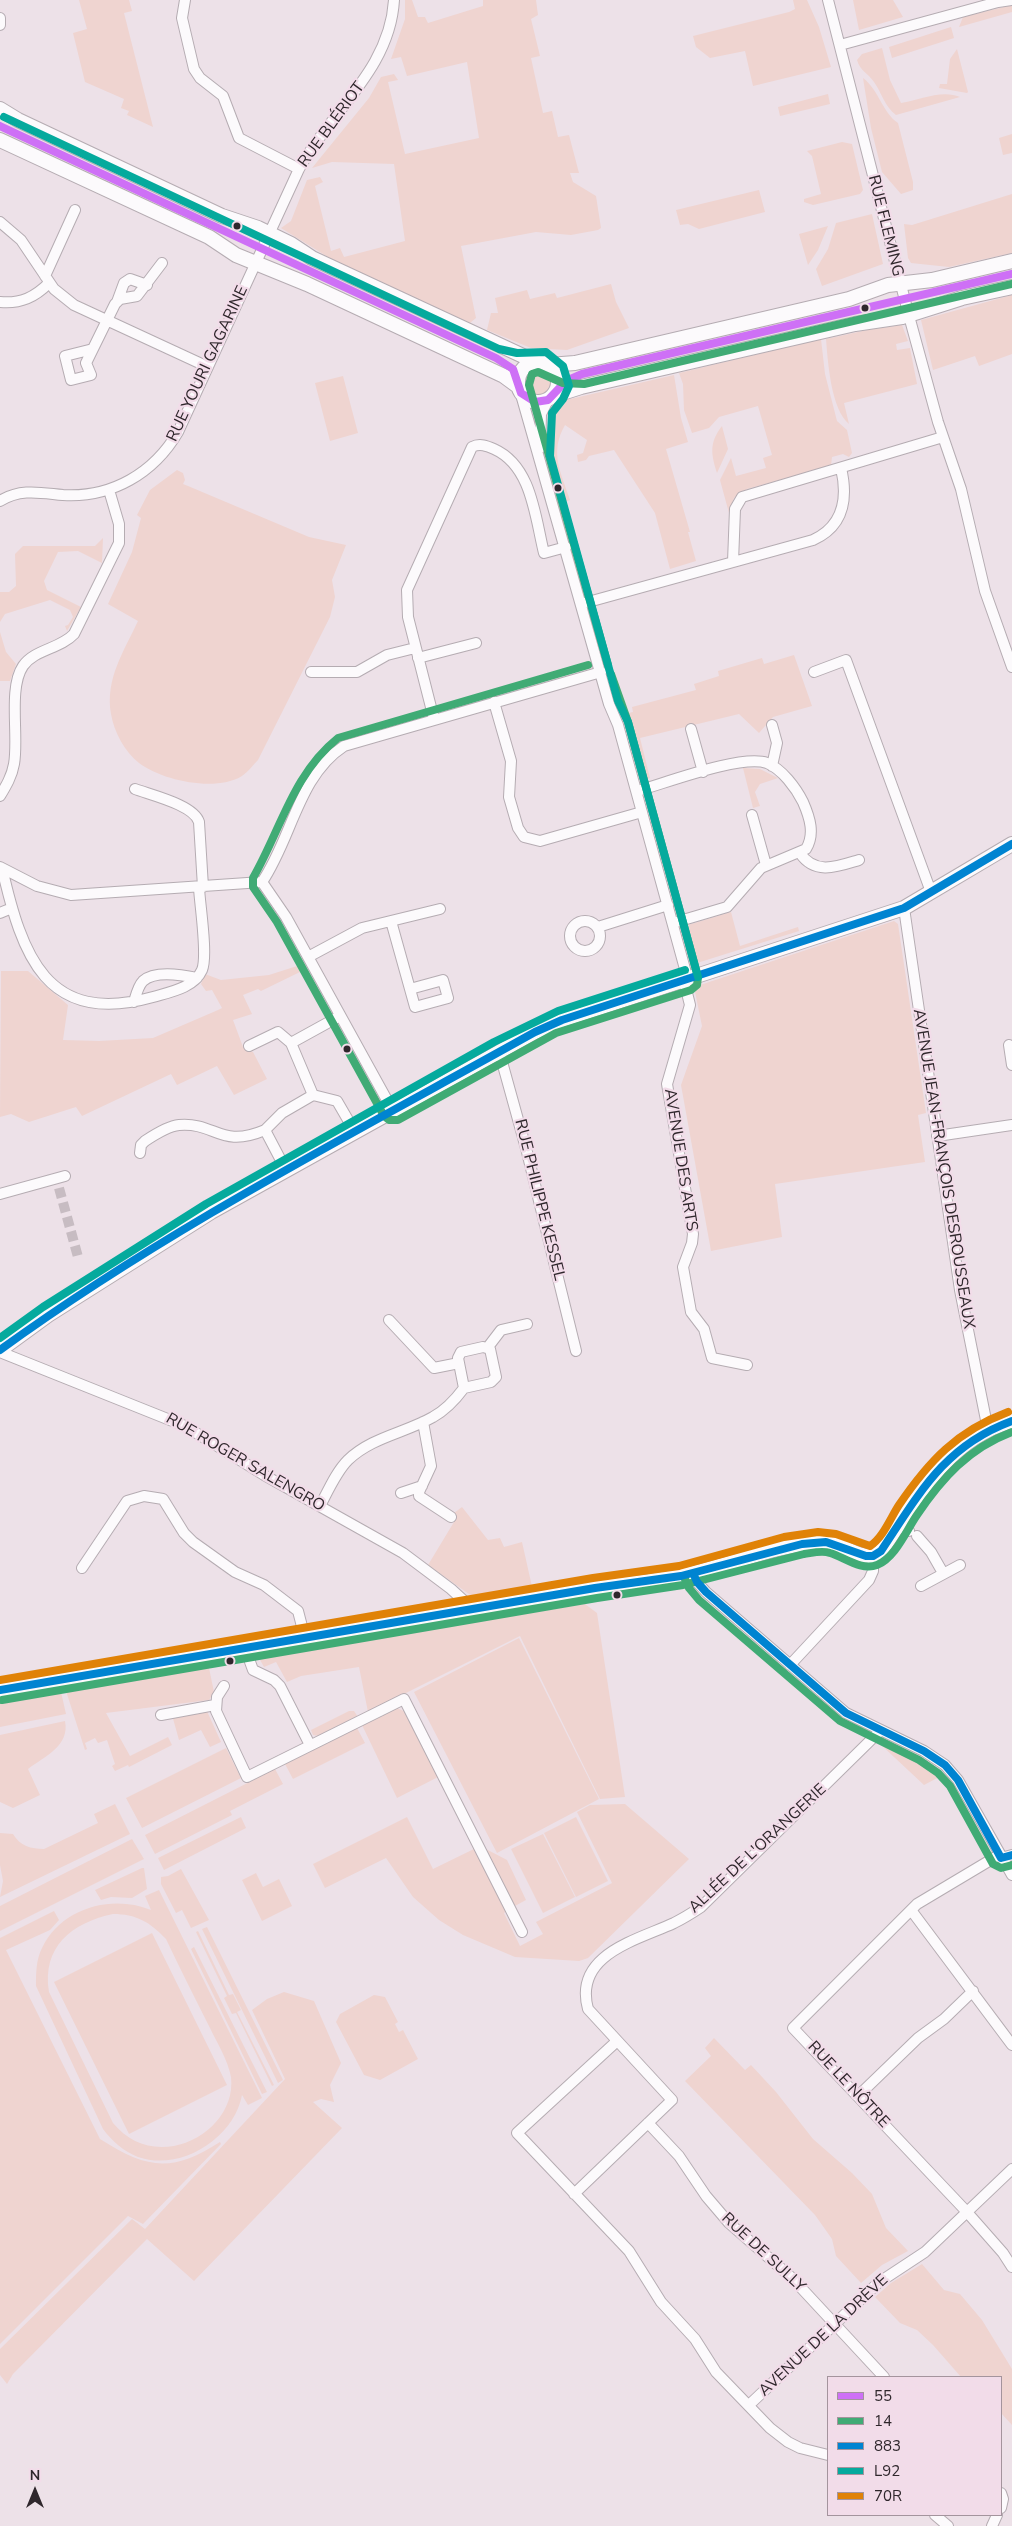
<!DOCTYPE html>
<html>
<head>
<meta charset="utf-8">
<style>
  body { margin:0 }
  #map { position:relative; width:1012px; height:2526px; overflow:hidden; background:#ede1e8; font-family:"Nunito Sans",sans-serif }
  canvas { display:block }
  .legend { position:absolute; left:827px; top:2376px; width:175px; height:140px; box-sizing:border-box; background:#f2dce9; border:1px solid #a4949d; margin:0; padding:6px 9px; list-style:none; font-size:15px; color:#2f272c }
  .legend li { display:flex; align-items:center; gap:10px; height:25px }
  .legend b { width:25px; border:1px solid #a4949d }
  .north { position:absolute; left:10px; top:2466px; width:50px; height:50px; -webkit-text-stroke:4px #f2dce9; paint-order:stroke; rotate:0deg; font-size:14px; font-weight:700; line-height:20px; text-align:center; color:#2f272c }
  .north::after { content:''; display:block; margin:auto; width:18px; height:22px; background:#2f272c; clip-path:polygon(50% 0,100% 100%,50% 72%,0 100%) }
</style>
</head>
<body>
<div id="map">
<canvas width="1012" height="2526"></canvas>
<ul class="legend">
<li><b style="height:6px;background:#ce70f6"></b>55</li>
<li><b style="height:6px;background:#40ab75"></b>14</li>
<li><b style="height:6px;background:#0084d1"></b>883</li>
<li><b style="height:6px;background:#05aa9d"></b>L92</li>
<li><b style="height:6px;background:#e08207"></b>70R</li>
</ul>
<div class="north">N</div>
</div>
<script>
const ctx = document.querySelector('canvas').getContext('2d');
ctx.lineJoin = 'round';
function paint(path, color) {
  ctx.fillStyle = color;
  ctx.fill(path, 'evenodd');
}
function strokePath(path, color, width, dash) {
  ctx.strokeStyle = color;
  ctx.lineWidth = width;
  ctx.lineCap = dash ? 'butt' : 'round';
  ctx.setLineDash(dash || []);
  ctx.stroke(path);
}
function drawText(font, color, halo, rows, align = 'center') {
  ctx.font = font + ' "Nunito Sans",sans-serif';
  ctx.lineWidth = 4.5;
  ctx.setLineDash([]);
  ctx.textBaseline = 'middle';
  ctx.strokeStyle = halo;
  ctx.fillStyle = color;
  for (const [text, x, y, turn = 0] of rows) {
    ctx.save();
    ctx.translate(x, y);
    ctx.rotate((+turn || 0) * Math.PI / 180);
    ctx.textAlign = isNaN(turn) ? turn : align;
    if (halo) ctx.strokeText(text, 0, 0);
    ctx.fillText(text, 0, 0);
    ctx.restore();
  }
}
paint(new Path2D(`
  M79,0H129L132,11L124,13L153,127L127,115L129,111L121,108L124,99L85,82L73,33L87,29Z
  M405,0H412L418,17H425L428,23L483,6V0H536L538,15L531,19L540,56L531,58L543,113L552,111L558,137L569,135L579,173H570L573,182L596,196L601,228L598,230L571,235L536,232L461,246L476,318L470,323L417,303L344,267L281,228L291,221L307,180L320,177L323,182L315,186L331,251L340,248L344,257L405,241L394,164L332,162L312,168L369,98L381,77L394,74L398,80L388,82L405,154L479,138L467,62L407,76L401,57L391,59L405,19Z
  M793,0H807L819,27L831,67L753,86L745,51L710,58L696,47L693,36L789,12L795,9Z
  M853,0H893L903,17L859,30Z
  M1012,5V12L959,27L963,17Z
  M951,27L954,38L892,58L889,47Z
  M882,48L890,80L901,103C920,100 942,89 960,97L896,115C884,106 882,93 874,82C868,73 860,71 857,60L862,54Z
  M957,49L968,92L967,93L939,88L940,84H947L950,59Z
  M863,78C879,90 882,112 898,123L913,182V190L901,194L882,172L871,128Z
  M828,94L830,104L780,116L778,107Z
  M1012,134V153L1003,155L999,138Z
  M842,142L852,144L863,190L860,194L813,205L804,202V199L821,194L812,156L807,151Z
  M759,190L765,212L699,229L688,224L680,225L676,210Z
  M1012,194V253L949,267L911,263L908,258L904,224L912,225Z
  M872,214L883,264L822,286L816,269L828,249L836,223Z
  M828,226L818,250L808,265L799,234Z
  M611,284L616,302L629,328L567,350L531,348L487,330L491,313H498L495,298L527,290L530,299L555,293L557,298Z
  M1012,295V354L979,366L975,356L933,370L921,320Z
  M902,325L908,341L896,344L897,350L910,348L917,384L844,403L849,424C831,409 828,363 826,339L867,330Z
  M821,339L825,374L837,421L847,430L852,453L849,457L843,454L832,457L831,466L747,489L734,498L729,513L720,480L731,458L736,476L766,468L763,458L772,455L758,406L719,417L709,428L692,433L684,410L683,384L679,373Z
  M523 382a15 15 0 1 1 30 0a15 15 0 1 1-30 0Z
  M674,375L681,418L688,442L666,449L690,532H688L696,561L670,569L655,513L614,450L589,456L586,460L578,462L577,455L583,453L587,440L565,425C549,453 561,472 570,500L563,503C557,481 541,442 549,421C552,413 560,406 566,400Z
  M343,376L358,433L330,441L315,383Z
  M722,426L728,449L717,473C711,454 709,443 722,426Z
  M177,470L183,473L185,480L183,484L188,486L309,537L346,545L332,580L335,597L330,617L258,760C253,765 248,772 242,776C216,792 163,781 139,763C125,752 114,732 111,714C105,679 124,651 138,621L108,604L132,552L141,518L137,515L150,490Z
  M103,538L102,563L78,551L58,552L44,581L47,590L81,607L67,631L65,626L68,625L73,617L70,610L50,600L5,614L0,622V592H9L16,586L15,554L23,546H95Z
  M0,632L6,652L16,664L10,681H0Z
  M794,655L812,706L773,717L759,733L739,714L640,738L650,778L644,780L641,777L624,714L633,712L632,707L696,690L694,684L719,676L718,671L762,658L764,664Z
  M743,768L760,769L778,778L760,784L755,792L760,806L753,808Z
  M731,912L740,946L798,927L799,931L697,963L694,961L687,936L690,934L688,925Z
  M894,921L898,924L926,1113L918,1115L925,1162L775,1184L782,1237L711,1251L681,1085L702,1026L694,987Z
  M297,966L300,972L261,991L258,989L243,995L252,1014L233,1020L243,1047L253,1052L267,1079L234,1095L217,1066L177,1085L171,1074L82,1116L76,1107L29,1122L11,1114L0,1117L1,971H28L68,1005L63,1040L99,1041L153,1038L218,1010L222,1008L212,990L206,991L201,984L205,974L221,980L269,975Z
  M462,1507L488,1540L500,1538L504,1547L522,1542L533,1591L483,1600L476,1599L428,1565L454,1522L450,1520L454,1513Z
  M585,1604L597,1613L625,1797L600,1799L520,1636L368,1712L359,1667L301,1676L287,1682L276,1662L264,1667L259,1658Z
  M519,1638L599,1799L497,1853L414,1692Z
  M209,1668L214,1692L209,1700L106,1713L130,1756L168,1737L172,1745L129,1767L128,1765L115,1771L112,1766L115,1764L107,1740L98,1743L95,1738L85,1743L87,1749L85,1750L66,1691Z
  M61,1692L66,1714L0,1727V1702Z
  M397,1708L408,1713L440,1776L397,1798L362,1725Z
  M206,1709L221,1742L210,1747L201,1730L179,1740L172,1715Z
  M349,1711H354L358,1717L319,1736L313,1735L311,1730Z
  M65,1721C70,1746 45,1756 28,1769L40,1795L13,1808L0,1802V1735Z
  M357,1728L365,1743L293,1779L285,1764Z
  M887,1741L932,1764L943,1775L924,1785L879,1743Z
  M226,1748L241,1778L142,1828L126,1798Z
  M275,1769L283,1784L230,1811L232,1815L155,1854L145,1835Z
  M115,1804L130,1834L0,1897L3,1881L0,1865V1833L13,1834C20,1846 31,1849 44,1849L98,1823L94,1814Z
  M625,1804L689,1859L588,1958L579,1961L515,1957L463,1935L439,1920L413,1897L386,1858L325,1888L313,1864L407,1817L433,1869L476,1848L507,1911L504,1913L520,1946L543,1934L536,1922L612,1883L577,1812L590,1805Z
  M241,1817L246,1828L164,1870L158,1858Z
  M576,1817L608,1881L576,1897L544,1833Z
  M543,1834L575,1897L543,1913L511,1849Z
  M132,1839L144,1859L0,1931V1906Z
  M484,1848L507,1860L526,1900L513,1907Z
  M142,1868H144L147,1889L132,1898L111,1897L101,1900L95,1890Z
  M181,1869L209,1920L191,1928L182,1910L176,1913L161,1884V1877L168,1876Z
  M256,1873L263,1887L279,1879L292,1906L262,1921L242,1880Z
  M159,1890L262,2098L248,2105L242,2095C234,2138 181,2172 138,2157C123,2151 112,2141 103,2129L36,1986C36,1973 36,1960 42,1948C61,1908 112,1894 151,1910L145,1896ZM113,1914C136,1914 150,1922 166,1939C180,1969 195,1998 210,2028C217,2043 228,2060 231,2077C235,2111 206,2140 174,2146C149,2150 129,2142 113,2123L49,1992C42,1947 71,1923 113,1914Z
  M54,1911L59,1920L50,1930L6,1950L100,2139C147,2169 172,2173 220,2142L221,2144L143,2224L128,2216L0,2344V1938Z
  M207,1927L283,2080L278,2083L202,1929Z
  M198,1931L229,1995L233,1994L241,2010L237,2012L274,2085L272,2086L236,2013L232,2014L224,1998L227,1996L196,1932Z
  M152,1933L227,2085L129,2134L54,1982Z
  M194,1947L267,2092L262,2094L191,1949Z
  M284,1992L314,2001L341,2063L330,2085L334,2102L321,2099L313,2102L342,2128L194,2281L147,2239L13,2374L7,2384L0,2375V2349L132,2219L145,2229L285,2079L252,2010L267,1999Z
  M374,1995L385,1997L398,2022L395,2024L399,2032L403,2030L418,2059L380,2080L364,2075L336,2022L340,2014Z
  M714,2038L745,2070L751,2065L776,2092L813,2139L852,2173L872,2194L886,2228L908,2251L882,2265L861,2283L836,2256L832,2239L815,2215L685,2081L711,2056L705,2048Z
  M922,2264L944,2290L960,2294L982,2320L1012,2369V2425L1001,2413V2377H961L933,2345L917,2330L900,2323L875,2297L891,2283Z`), '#efd4d0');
strokePath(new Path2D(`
  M59,1188L78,1257`), '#c7bcc2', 10, [10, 5]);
const street = new Path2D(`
  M185,0L182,18L194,69L200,78L223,96L239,138L299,169
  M828,0L909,316L938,422L961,489L985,591L1012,667
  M0,18V25
  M840,45L998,2L1012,0
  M0,222L21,240L54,289L74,305L208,367
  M45,276L75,210
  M0,302C21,304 35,297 49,283
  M117,302L124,283L130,279L147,285
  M93,349L65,356L71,380L91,375L86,363L115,304L120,299L137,296L162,263
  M520,391L609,704L618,725L688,980
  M540,448L541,414L548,400
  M0,501C21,488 41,493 63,495C112,498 154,473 178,432L299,169C330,112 390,70 394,0
  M733,562L735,509L742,497L943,437
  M581,604L813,540C844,526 848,498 841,468
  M418,658L476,643
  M311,672H357L387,655L415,648
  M814,672L846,660L931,892
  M494,702L511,761L509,797L518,828L524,837L540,841L642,812
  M434,719L408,617L407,590L472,447C480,443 487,446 494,449C532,466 535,517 544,553L566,547
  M691,729L703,772
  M772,766L777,743L772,725
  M135,789C151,795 194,805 199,822L203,887
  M637,791C666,783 741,754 767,763C782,769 796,788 803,802C810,818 815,834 806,849L761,868L727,907L673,923
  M0,796C6,786 12,776 14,764C19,737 8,688 23,666C35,649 60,649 74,634L119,543V524L109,490
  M752,815L766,865
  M800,853C815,876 839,866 859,860
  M0,867L37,886L71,895L262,882
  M2,868C22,955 46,1027 153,997C170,992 194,988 202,970C208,956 200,906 199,888
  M262,882C292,838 298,776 344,746L601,672
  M262,882L286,917L393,1111
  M904,908L960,1290L988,1430
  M0,913L12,908
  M570 936a15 15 0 1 1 30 0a15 15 0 1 1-30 0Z
  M391,921L415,1007L448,998L443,980L410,989
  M598,927L668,905
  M308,957L362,928L440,909
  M684,981L690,1005L667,1084L693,1234L692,1243L683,1267L691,1312L704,1329L712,1358L747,1365
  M134,1002C136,995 138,986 143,981C155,970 183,975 197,978
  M1009,1045L1012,1065
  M249,1046L278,1032L291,1043
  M499,1051L527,1152L576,1351
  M313,1095L337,1101L355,1132
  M937,1136L1012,1125
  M140,1153L141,1145L145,1141C154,1135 168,1126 179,1125C216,1122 220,1149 265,1130
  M286,1170L265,1130L282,1113L313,1095L291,1043L340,1016
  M0,1194L65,1176
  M389,1320L434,1368L459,1363
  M488,1347L501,1330L527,1324
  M0,1352L185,1426L264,1475L403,1553L451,1589L463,1600L467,1611
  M423,1422L431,1466L419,1492V1496L451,1517
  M401,1493L422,1486
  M320,1506C328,1491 336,1472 348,1460C372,1437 405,1433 433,1417C446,1410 455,1400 464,1388L458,1358L461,1352L483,1347L490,1349L496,1377L491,1382L464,1388
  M897,1526L909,1531
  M917,1536L931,1552L943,1573
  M82,1568L127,1501L144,1496L163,1499L184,1533L193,1542L235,1572L264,1585L298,1611L305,1638
  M693,1573L697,1582L706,1592L846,1713L924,1751L945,1765L958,1780L1012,1875
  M921,1586L960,1565
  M245,1648L253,1670L274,1680L280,1686L310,1745
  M790,1665L869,1580L873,1571V1556
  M224,1686L217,1697L216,1711L247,1777L404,1699L522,1932
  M161,1715L215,1705
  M999,1855L917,1904L793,2028L966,2211L1003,2253L1012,2267
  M1001,1858L1012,1855
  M911,1910L1012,2045
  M616,2042L517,2133L629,2251L661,2302L695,2339L716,2372L770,2428L788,2442L800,2448L828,2455
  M858,2096L918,2038L944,2019L973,1991
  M648,2123L679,2156L706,2196L729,2223L792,2278L884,2377
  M574,2194L672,2100L588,2009C573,1954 638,1940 674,1923C684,1918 692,1913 701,1907L881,1730
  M749,2405L878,2283L925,2252L1012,2169
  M1001,2493L1003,2499L1001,2508
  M935,2515L948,2526
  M992,2526L997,2515`);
const secondary = new Path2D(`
  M0,109L18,120L222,216L258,228L291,244L312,258L536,362
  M0,140L209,237L236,255L307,284L504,376L519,387
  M518 382a20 20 0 1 1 40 0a20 20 0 1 1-40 0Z
  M549,365L575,363L849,299L888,285L932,280L1012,261
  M553,396L581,387L855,324L902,317L962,298L1012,287
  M0,1350L48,1315L211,1212L535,1032L562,1020L904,908L1012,844
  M0,1690L595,1588C628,1583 661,1581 693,1573C737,1563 773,1546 819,1542C839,1539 854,1558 873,1556L881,1551C916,1499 947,1439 1012,1421`);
strokePath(street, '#b5acb2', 12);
strokePath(secondary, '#b5acb2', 16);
strokePath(street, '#fcfafc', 10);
strokePath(secondary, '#fcfafc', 14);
strokePath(new Path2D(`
  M0,126L496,358L513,369L521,393L535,402L548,400L566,381L582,374L1012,274`), '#ce70f6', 8);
strokePath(new Path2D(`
  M588,665L338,738C293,774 281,829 253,878V887L277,922L384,1116L389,1120H398L556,1033L691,990L697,985L698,977L628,722L611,674
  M608,665L529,385L532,374L538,372L563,383L584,384L1012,284
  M684,1577L689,1588L699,1600L840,1721L919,1760L938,1773L950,1786L993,1864L1001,1868L1012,1865
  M2,1700L597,1598L683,1585L804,1554C812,1553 822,1550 830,1553C844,1557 861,1571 877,1565C895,1558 906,1531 917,1515C942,1478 969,1448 1012,1432`), '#40ab75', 8);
strokePath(new Path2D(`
  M0,1350C168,1228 354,1133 535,1032L562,1020L904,908L1012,844
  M693,1573L697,1582L706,1592L846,1713L924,1751L945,1765L958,1780L1001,1858L1012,1855
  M0,1690L595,1588L681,1576L802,1544L826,1542L866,1556H873L881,1551C919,1494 944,1446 1012,1421`), '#0084d1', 8);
strokePath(new Path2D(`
  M4,117L499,349L517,353L546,352L563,366L569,386L563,399L552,413L550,456L618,701L628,722L698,977
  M0,1338L43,1307L206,1204L494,1042L558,1011L685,970`), '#05aa9d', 8);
strokePath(new Path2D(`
  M0,1680L593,1578L679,1566L784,1537L818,1532L836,1534L870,1546C883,1538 891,1517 899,1505C929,1461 957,1431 1008,1412`), '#e08207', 8);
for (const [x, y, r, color] of [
  [237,226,4.5,"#2f272c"],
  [865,308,4.5,"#2f272c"],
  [558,488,4.5,"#2f272c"],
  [347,1049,4.5,"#2f272c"],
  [617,1595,4.5,"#2f272c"],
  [230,1661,4.5,"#2f272c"]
]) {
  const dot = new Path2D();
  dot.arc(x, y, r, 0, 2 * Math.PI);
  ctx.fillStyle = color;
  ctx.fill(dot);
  strokePath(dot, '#f2dce9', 2);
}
drawText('16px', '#2f272c', '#f2dce9', [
  ["RUE BLÉRIOT",332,125,-54],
  ["RUE FLEMING",885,226,76],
  ["RUE YOURI GAGARINE",208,364,-65],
  ["AVENUE DES ARTS",680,1160,81],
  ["AVENUE JEAN-FRANÇOIS DESROUSSEAUX",943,1169,81],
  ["RUE PHILIPPE KESSEL",539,1200,76],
  ["RUE ROGER SALENGRO",245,1463,30],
  ["ALLÉE DE L'ORANGERIE",758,1849,-43],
  ["RUE LE NÔTRE",848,2085,47],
  ["RUE DE SULLY",763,2253,43],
  ["AVENUE DE LA DRÈVE",824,2336,-43]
]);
</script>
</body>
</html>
